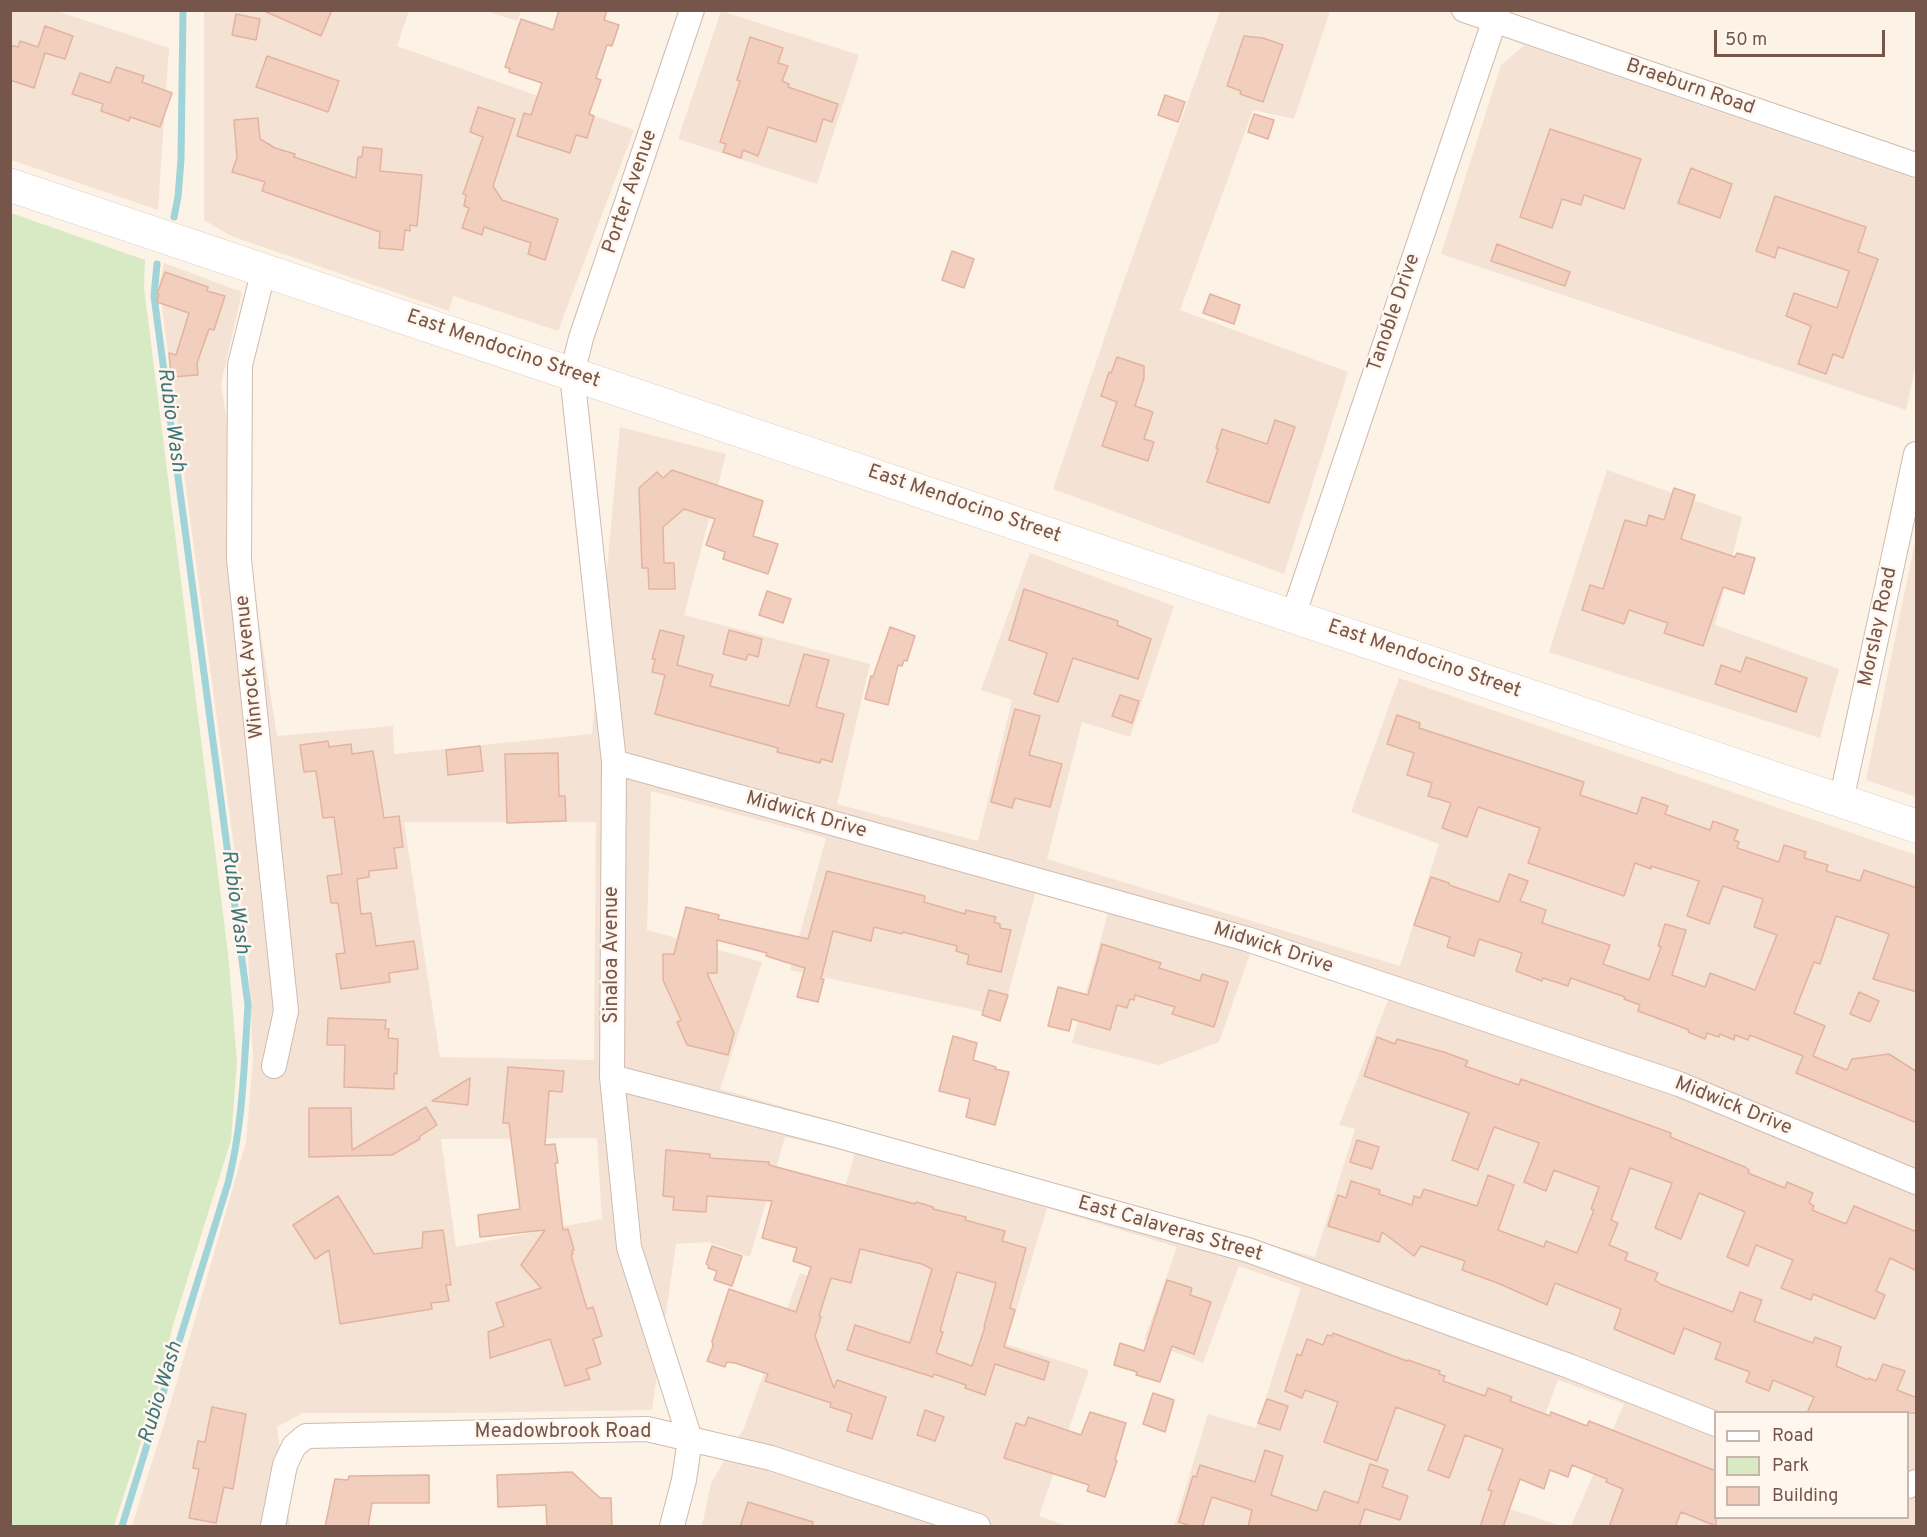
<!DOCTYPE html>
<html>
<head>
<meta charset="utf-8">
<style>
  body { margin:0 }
  #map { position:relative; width:1927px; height:1537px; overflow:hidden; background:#fcf2e6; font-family:Overpass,sans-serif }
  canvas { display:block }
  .frame { position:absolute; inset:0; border:12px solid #76564b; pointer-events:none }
  .legend { position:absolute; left:1714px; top:1411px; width:195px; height:108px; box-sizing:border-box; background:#fff6ed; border:2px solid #c8b6ac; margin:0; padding:8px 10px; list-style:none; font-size:18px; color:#76564b }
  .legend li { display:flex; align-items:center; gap:12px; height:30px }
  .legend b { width:30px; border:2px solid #c8b6ac }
  .scale { position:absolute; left:1714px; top:30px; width:171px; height:27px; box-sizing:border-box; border:3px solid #76564b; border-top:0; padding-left:8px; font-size:18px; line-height:21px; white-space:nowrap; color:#76564b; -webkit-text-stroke:4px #fff6ed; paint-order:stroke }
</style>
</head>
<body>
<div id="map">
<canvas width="1927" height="1537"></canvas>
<div class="frame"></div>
<ul class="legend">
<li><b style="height:8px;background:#fff"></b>Road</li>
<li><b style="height:16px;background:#d7eac4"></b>Park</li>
<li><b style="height:16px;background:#f2cebe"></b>Building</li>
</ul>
<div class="scale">50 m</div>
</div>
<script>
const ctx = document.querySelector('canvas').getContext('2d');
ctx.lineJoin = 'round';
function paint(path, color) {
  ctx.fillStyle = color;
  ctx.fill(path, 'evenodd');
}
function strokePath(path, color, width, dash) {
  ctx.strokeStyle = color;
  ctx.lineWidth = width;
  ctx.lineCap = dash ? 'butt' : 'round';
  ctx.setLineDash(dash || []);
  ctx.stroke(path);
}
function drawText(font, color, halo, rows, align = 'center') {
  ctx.font = font + ' Overpass,sans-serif';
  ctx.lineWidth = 5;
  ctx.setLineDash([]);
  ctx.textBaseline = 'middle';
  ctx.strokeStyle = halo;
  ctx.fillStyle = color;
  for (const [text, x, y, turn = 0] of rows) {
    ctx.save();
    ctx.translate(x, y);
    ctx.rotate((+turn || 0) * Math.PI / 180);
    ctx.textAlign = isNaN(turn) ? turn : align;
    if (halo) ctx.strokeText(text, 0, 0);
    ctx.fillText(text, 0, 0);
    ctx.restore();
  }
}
paint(new Path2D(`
  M11,11H57L169,48L158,210L11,160Z
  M204,11H409L397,46L634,130L558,331L453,296L449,311L231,236L204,220Z
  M486,11H521L517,21Z
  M721,11L859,55L817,184L678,139Z
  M1220,11H1330L1294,119L1253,110L1180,310L1348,372L1284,574L1053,489L1121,289Z
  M1525,45L1916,179V363L1906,410L1441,254L1501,65Z
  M164,263L242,292L221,384L277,736L393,726L394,754L592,734L620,427L726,454L684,615L870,664L837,804L978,841L1012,700L981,690L1030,553L1174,606L1130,737L1082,722L1047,859L1400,966L1439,844L1351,812L1399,678L1916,855V1526H1571L1624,1404L1558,1380L1510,1509L1561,1526H1174L1208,1414L1256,1428L1301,1288L1239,1266L1203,1363L1144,1340L1177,1247L1047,1208L1006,1344L1089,1370L1039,1516L1067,1526H702L711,1483L744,1428L800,1273L818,1279L855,1153L785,1137L750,1257L708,1242L676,1244L652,1410L453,1413H303L277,1427L290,1526H132L174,1392L246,1142L253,1060L248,952L159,285ZM651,791L826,838L790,970L1002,1016L1036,891L1108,913L1072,1043L1159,1065L1219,1042L1250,954L1389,998L1339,1125L1355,1129L1315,1257L720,1089L762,962L647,930ZM404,822H596L594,1060L440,1057ZM597,1138L602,1219L456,1247L441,1139ZM1716,1412H1908V1518H1716Z
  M1607,470L1742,517L1715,625L1839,669L1820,738L1549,652Z
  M1916,537V797L1866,780Z`), '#f4e3d5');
paint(new Path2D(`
  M11,213L145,260L144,288L228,953L237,1062L231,1140L173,1325L157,1392L114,1526H11Z`), '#d7eac4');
strokePath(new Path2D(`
  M174,217L178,197L181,159L183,10
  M122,1526L228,1183C243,1124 244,1066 248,1005L154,296L157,264`), '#a1d4d8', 7);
const building = new Path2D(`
  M262,10H332L321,36Z
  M559,10H607L604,20L619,25L612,46L607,45L596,78L601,80L589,114L594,116L587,138L576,135L570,153L517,136L524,113L531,115L542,83L509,72L510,69L505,67L521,19L553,30Z
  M236,14L260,19L256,40L232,35Z
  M45,26L73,36L65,59L45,53L34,88L10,80V45L18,47L20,41L38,47Z
  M1244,36L1263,38L1283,45L1263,102L1240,94L1241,91L1227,86Z
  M750,37L783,48L778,63L788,66L782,81L789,84L788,87L838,104L832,122L823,119L816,142L768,127L758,156L743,150L741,158L723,152L726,144L720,142L740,81L737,80Z
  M267,56L339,81L328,112L256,87Z
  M116,67L144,76L142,82L172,93L160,127L130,117L129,121L101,111L103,104L72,94L80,73L110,83Z
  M1165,95L1185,102L1178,122L1158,115Z
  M478,107L515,119L493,186L502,200L558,219L545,260L528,254L531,243L484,227L482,235L462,228L469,208L464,206L466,195L463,194L483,137L470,132Z
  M1254,114L1274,120L1268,139L1248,132Z
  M258,118L260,139L275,148L295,154L294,157L356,178L358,157H362L363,147L382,149L380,171L422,175L417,226L410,225V231L405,230L403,250L379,248L380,232L262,191L265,182L232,172L237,157L234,120Z
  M1550,129L1641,159L1624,209L1584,195L1581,205L1562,199L1552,228L1520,217Z
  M1691,168L1732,184L1720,218L1678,203Z
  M1775,196L1866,227L1858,252L1878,259L1843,358L1833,354L1826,374L1798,364L1811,326L1786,316L1794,293L1837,308L1849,271L1778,247L1775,258L1756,251Z
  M1497,244L1570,272L1565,286L1491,261Z
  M952,251L974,259L964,288L942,280Z
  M165,272L208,287L207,291L225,296L214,330L209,329L197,363L198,375L171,377L169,353L176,355L189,313L157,302L159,294H157Z
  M1210,294L1240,305L1234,324L1203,313Z
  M1117,357L1144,366V378L1135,406L1153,412L1144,439L1154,442L1148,461L1102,446L1117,402L1101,396L1109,372L1111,373Z
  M1275,420L1295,427L1269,503L1207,482L1218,449L1216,448L1222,429L1267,444Z
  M672,470L763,501L753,536L778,544L768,574L723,559L725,552L706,545L715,519L684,509L663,527L664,563H674L675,589H649L648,568H642L639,488L657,472L663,478Z
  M1674,488L1695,495L1681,539L1735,557L1737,553L1755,558L1744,594L1723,587L1703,646L1664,633L1668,623L1629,610L1624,624L1582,610L1590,585L1603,589L1625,520L1646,526L1649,515L1664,520Z
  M1024,589L1118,621L1117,625L1151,639L1138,679L1073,658L1058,702L1034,694L1047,653L1009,640Z
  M767,591L791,599L783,623L759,615Z
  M890,627L915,636L907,661L904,660L902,666L898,665L888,705L865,699L871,676L873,677Z
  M660,630L684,636L677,665L713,675L710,686L789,706L804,654L829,660L816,707L844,714L832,762L821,759L820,763L777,752L778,748L655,714L665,675L652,672L655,659H652Z
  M729,630L762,639L758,657L748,654L746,660L723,654Z
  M1746,657L1807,678L1796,712L1715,684L1721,665L1741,672Z
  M1120,695L1139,701L1132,723L1112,716Z
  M1015,709L1040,716L1029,755L1062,764L1050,807L1015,798L1012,808L991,802Z
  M1397,715L1420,723L1419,728L1584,782L1580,795L1637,814L1642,797L1668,806L1665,814L1710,830L1713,821L1738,830L1734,840L1739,842L1737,848L1779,862L1784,845L1806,852L1804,858L1828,865L1826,871L1860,881L1864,870L1917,888V992L1873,979L1889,934L1836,916L1820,964L1814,962L1794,1013L1825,1026L1813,1056L1847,1070L1852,1059L1889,1054L1917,1072V1123L1796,1073L1803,1056L1750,1035L1748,1040L1735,1035L1734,1040L1720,1034L1719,1037L1707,1033L1705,1039L1688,1032L1689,1030L1638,1011L1640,1005L1624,999L1625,997L1571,978L1568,986L1543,978L1542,981L1516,971L1522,953L1479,939L1474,956L1447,947L1450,937L1414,925L1431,877L1449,883V885L1499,902L1509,874L1528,881L1520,901L1546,910L1542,923L1610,945L1603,964L1649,980L1661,947L1658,946L1665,924L1686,930L1672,975L1705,987L1710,973L1755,990L1777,935L1754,927L1763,899L1723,886L1709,924L1687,916L1699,881L1651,866V869L1635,863L1624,896L1528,863L1540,828L1478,807L1467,837L1442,828L1451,803L1428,796L1432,783L1407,775L1414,753L1387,744Z
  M328,741L329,747L351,744L352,754L373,751L384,818L399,816L403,847L394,848L397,868L369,871V877L357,879L361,914L371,913L376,946L414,941L418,969L389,973L390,982L341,989L336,954L345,953L338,903H331L327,876L342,874L334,817L323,818L316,771L304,772L300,745Z
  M480,746L483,771L448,775L446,750Z
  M558,753L559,796H565L566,821L507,823L505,754Z
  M827,871L925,896L924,902L965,914L966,910L996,917L994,922L1000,924V928L1011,930L1001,972L967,964L969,955L956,951L957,946L903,932L902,934L874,927L871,941L833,931L821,979H824L818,1002L797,997L805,968L766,956L767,953L717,940V973H707L734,1033L728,1055L687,1045L677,1022L681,1020L663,980V954H674L686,907L719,915L718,919L808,939Z
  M1102,944L1161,963L1159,968L1200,981L1202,974L1228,982L1214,1027L1172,1014L1175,1007L1135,995L1134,1000L1130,999L1127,1008L1117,1005L1110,1030L1072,1019L1069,1031L1048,1026L1058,987L1088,995Z
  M989,990L1008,995L1000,1021L982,1015Z
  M1859,992L1879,1001L1870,1022L1850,1014Z
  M328,1018L386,1020L385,1029H389L388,1038L398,1039L397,1074L394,1073V1089L344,1087L345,1045H327Z
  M953,1036L977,1043L973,1060L996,1067L995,1069L1009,1072L995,1125L966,1117L970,1099L939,1091Z
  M1377,1037L1395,1044L1397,1039L1447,1053L1468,1061L1465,1066L1519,1085L1521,1079L1671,1133L1670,1137L1745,1167L1749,1170L1748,1173L1785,1188L1787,1182L1813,1193L1809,1203L1814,1206L1812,1210L1846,1224L1854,1206L1917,1232V1271L1890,1258L1876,1291L1885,1295L1875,1319L1813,1294L1811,1300L1781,1288L1793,1260L1756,1245L1748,1266L1727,1257L1745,1212L1731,1206L1699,1193L1681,1239L1655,1228L1672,1183L1630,1168L1611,1220L1618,1223L1609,1245L1628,1253L1625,1260L1658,1273L1655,1280L1660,1284L1733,1312L1740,1292L1762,1300L1754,1321L1813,1343L1815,1337L1841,1347L1836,1366L1868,1380L1869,1378L1876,1381L1883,1364L1905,1371L1897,1390L1917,1398V1413H1807L1814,1397L1773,1380L1769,1391L1746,1382L1750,1372L1715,1359L1721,1343L1684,1328L1674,1354L1614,1329L1621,1309L1555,1283L1547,1305L1500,1284L1462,1270L1465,1261L1421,1246L1414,1256L1382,1232L1379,1242L1328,1226L1338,1195L1346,1198L1351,1181L1380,1190L1379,1194L1412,1205L1414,1196L1420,1198L1424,1189L1477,1206L1488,1175L1514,1185L1498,1230L1544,1247L1546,1241L1577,1253L1594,1210L1591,1209L1599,1187L1554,1170L1546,1191L1524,1182L1539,1143L1494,1127L1478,1170L1452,1160L1469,1113L1364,1076Z
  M508,1067L564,1071L562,1092L549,1091L545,1145L555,1144L558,1163H555L563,1230L568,1229L574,1250H572L573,1254L571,1255L587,1309L593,1307L602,1336L593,1339L601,1364L586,1369L590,1379L565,1386L550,1339L490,1358L488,1332L504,1326L496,1303L541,1288L521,1265L545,1230L480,1237L478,1215L520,1209L509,1123H503Z
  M470,1078L468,1105L432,1101Z
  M426,1107L437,1125L419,1137L420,1139L392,1155L309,1157V1108H351L352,1150Z
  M1357,1140L1379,1147L1372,1169L1350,1162Z
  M666,1150L710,1154V1158L769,1162V1165L915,1204L916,1202L933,1207V1209L966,1217L965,1220L1005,1231L1002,1241L1026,1248L1010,1308L1015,1310L1004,1347L1049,1362L1044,1380L995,1364L985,1395L965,1388L966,1385L934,1374L933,1377L847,1350L855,1325L910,1343L932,1269L922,1264L860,1249L851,1283L831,1278L819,1316L821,1317L815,1336L834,1388L837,1380L886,1397L872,1439L847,1431L852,1414L830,1407L831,1403L765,1381L768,1374L735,1363L727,1362L725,1367L707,1361L713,1346L712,1341L729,1289L796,1312L811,1267L793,1261L797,1248L762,1238L772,1201L707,1196L706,1212L673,1210L674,1197L663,1196ZM957,1272L996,1283L984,1327H985L972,1366L936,1353L943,1332L940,1331Z
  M338,1196L374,1254L422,1248L423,1232L443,1230L451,1285H446L449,1301L431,1303L432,1309L340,1324L329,1250L315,1259L293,1225Z
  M712,1246L742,1256L732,1286L714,1280L717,1271L708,1268L709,1266L706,1264Z
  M1167,1280L1192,1288L1190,1295L1211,1302L1194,1354L1172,1346L1160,1382L1136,1375L1137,1372L1114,1365L1120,1343L1144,1351Z
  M1333,1333L1407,1361L1408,1360L1440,1371L1439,1374L1445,1376L1443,1381L1485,1396L1488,1388L1512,1397L1510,1401L1550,1416L1551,1412L1587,1426L1589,1421L1716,1471V1526L1681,1512L1675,1527H1609L1623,1489L1606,1482L1607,1479L1572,1465L1568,1477L1550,1470L1544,1489L1520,1479L1503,1527H1480L1492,1491L1488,1490L1503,1449L1465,1435L1449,1478L1428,1470L1445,1425L1396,1407L1377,1461L1324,1442L1338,1402L1305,1390L1302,1398L1285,1391L1297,1354L1301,1356L1307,1339L1323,1345L1327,1335L1332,1336Z
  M1153,1393L1174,1400L1165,1432L1143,1424Z
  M1267,1399L1288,1406L1280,1430L1258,1423Z
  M212,1407L246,1414L233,1489L224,1487L216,1523L189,1518L199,1469L193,1468L198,1441L205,1442Z
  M925,1410L944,1417L935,1441L917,1435Z
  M1090,1412L1126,1423L1115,1460L1117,1461L1105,1497L1087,1491L1089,1485L1004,1458L1016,1423L1025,1426L1028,1417L1081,1435Z
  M1265,1450L1283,1456L1271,1495L1317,1511L1324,1491L1358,1503L1370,1464L1388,1470L1382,1487L1408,1496L1400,1520L1365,1509L1359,1527H1248L1252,1510L1212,1497L1202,1527H1193L1179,1522L1193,1476L1196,1477L1200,1465L1255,1482Z
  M572,1472L600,1498H611L612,1527H547L546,1505L498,1507L497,1475Z
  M429,1475V1503H372L368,1527H325L335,1479L348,1480L349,1476Z
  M748,1502L813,1522L812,1527H740Z`);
paint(building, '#f2cebe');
strokePath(building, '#e4b39e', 1.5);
const street = new Path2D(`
  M1464,10L1916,165
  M264,269L240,365L239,559L286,1011L274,1066
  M1293,616L1498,10
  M614,762L1247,939L1679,1084L1916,1182
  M1841,801L1916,454
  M612,1077L832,1134L1248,1250L1569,1366L1716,1424
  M1908,1486L1916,1482
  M273,1526L285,1465L294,1446L306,1436L647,1429L771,1458L978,1526
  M672,1526L684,1480L690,1439L629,1247L612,1077L614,762L572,374L581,338L692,10`);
const secondary = new Path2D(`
  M10,185L1916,826`);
strokePath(street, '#d0bbaf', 26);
strokePath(secondary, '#d3baad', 34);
strokePath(street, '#fff', 24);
strokePath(secondary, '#fff', 33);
drawText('20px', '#76564b', '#fff6ed', [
  ["Braeburn Road",1690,88,19],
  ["Porter Avenue",631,192,-71],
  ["Tanoble Drive",1395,313,-71],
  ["East Mendocino Street",503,350,19],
  ["East Mendocino Street",964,505,19],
  ["Morslay Road",1879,627,-78],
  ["East Mendocino Street",1424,660,19],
  ["Winrock Avenue",251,667,-96],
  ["Midwick Drive",806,816,16],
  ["Midwick Drive",1273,949,18],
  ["Sinaloa Avenue",613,955,-90],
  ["Midwick Drive",1733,1107,22],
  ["East Calaveras Street",1170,1230,16],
  ["Meadowbrook Road",563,1433]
]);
drawText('italic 21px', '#3e767b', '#fff6ed', [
  ["Rubio Wash",170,420,82],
  ["Rubio Wash",234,902,82],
  ["Rubio Wash",162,1393,-73]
]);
</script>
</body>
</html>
